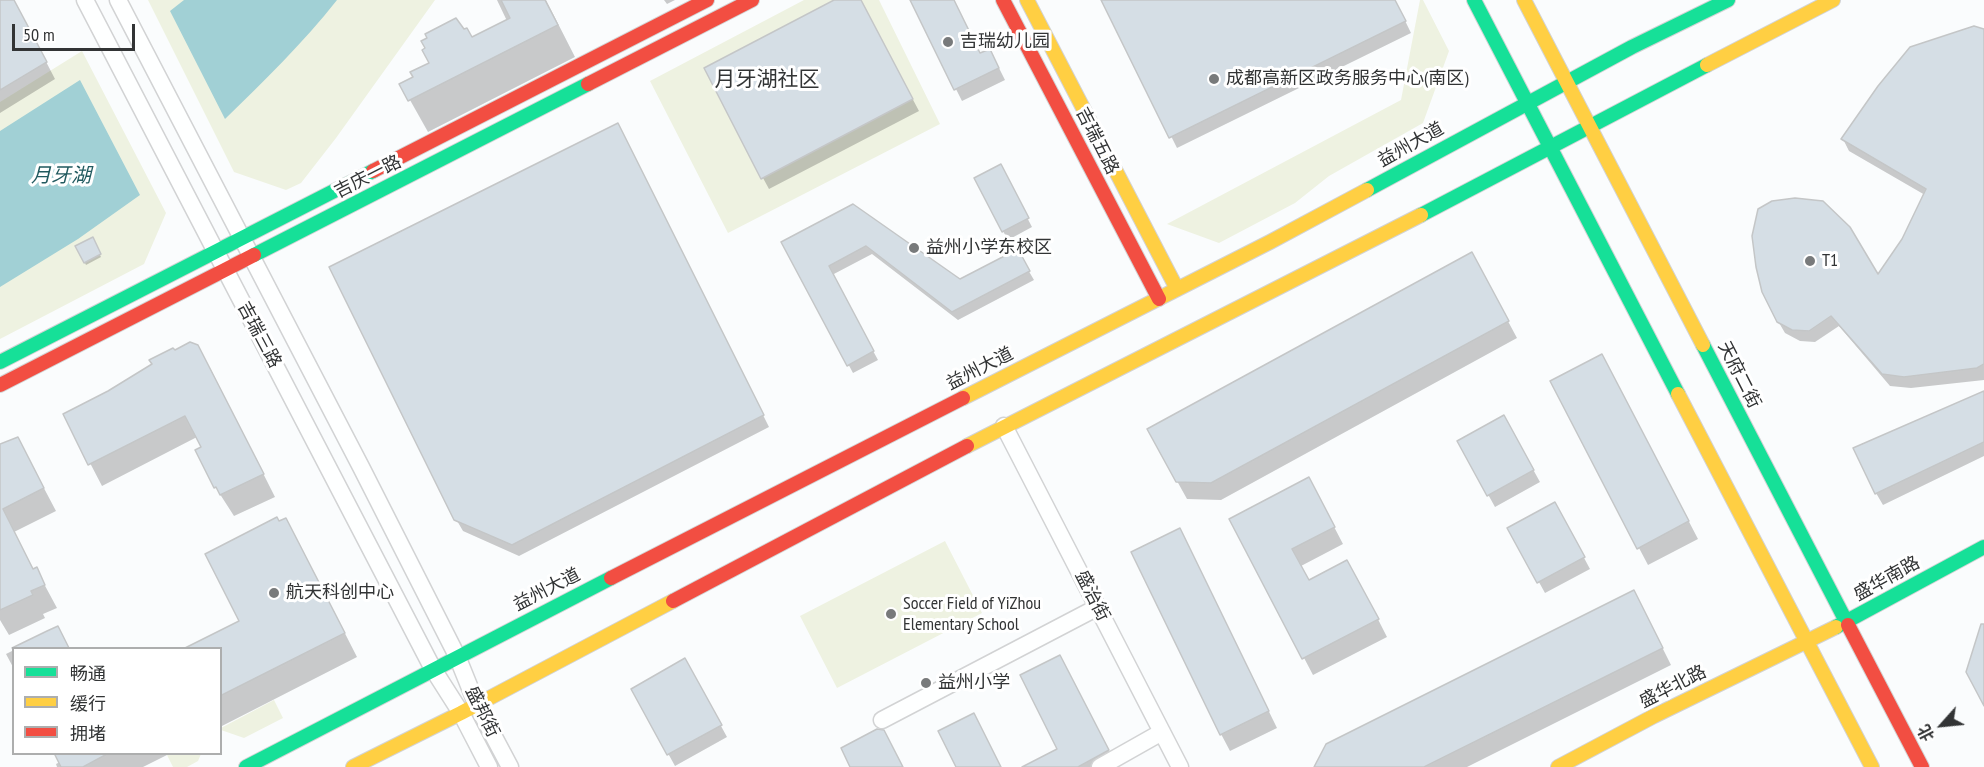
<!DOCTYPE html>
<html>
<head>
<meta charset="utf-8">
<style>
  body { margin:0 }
  #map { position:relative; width:1984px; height:767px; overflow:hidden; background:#fafcfd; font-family:"PT Sans Narrow","Noto Sans SC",sans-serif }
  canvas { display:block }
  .legend { position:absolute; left:12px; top:647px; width:210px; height:108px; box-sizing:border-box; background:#fff; border:2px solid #adaeae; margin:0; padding:8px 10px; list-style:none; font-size:18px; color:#323435 }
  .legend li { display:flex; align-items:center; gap:12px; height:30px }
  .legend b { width:30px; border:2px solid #adaeae }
  .north { position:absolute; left:1912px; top:695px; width:60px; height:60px; -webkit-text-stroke:4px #fff; paint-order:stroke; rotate:243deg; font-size:16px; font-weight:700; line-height:24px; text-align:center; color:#323435 }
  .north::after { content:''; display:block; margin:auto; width:21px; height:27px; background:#323435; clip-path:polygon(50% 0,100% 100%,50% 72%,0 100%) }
  .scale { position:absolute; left:12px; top:24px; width:123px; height:27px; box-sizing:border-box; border:3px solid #323435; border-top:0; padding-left:8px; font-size:18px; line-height:21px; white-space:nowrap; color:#323435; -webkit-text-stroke:4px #fff; paint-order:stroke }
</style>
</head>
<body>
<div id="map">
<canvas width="1984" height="767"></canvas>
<ul class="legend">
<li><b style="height:8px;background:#16e098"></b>畅通</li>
<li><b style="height:8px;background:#ffcf43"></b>缓行</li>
<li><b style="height:8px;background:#f24e42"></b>拥堵</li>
</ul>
<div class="north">北</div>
<div class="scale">50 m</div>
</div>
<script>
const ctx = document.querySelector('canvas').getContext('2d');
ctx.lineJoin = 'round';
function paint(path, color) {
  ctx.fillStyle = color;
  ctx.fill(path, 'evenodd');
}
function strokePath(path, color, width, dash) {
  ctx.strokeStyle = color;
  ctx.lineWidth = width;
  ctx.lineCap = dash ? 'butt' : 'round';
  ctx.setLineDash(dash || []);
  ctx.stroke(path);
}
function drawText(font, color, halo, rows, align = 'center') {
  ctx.font = font + ' "PT Sans Narrow","Noto Sans SC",sans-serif';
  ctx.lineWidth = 6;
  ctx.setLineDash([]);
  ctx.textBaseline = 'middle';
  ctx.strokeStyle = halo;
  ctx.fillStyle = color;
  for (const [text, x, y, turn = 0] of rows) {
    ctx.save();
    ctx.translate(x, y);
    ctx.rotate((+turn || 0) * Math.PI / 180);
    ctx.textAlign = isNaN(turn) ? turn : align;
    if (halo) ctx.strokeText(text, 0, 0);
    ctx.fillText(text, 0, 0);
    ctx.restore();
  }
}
paint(new Path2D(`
  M148,0H435L336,138L301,183L286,190L234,172Z
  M804,0H879L940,124L728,233L650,81Z
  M1420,0H1423L1449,51L1423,123L1329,176L1295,203L1219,243L1167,224L1401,100Z
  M82,51L166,213L144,264L0,339V102Z
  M945,541L982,613L837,688L800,616Z
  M274,700L283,718L244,738L221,730V728Z
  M170,754H201L198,761L187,767H173L167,755Z`), '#eef2e1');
paint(new Path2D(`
  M184,0H337C303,43 264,81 225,119L170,11Z
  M80,80L140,195L78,239L0,287V131Z`), '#a1d0d5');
paint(new Path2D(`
  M0,0H14L55,79L0,113Z
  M497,0H546L575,57L428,132L401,84L415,78L431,63L507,21Z
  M664,0H675L667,4Z
  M838,0H860L919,111L769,189L763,178Z
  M911,0H953L980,55L996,62L1005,80L962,101Z
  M1103,0H1395L1411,33L1177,148Z
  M1984,31V380L1911,388L1890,386L1839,326L1815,342L1800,341L1785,333L1778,321L1878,277L1903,239L1925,195L1849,151L1843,139Z
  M624,137L769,427L519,556L463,531L456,519Z
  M1005,175L1032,227L1008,240L1003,231Z
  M853,205L960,280L1017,251L1034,280L958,320L872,254L832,275L878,360L853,373L783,242Z
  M92,239L101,257L86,265L77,247Z
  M1481,271L1517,338L1221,500L1187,499L1177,481Z
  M210,368L275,497L234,516L216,488L197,450L203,448L197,437L102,486L65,415Z
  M1611,372L1698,539L1648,565L1639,548Z
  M1984,392V456L1883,505L1876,493Z
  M1504,417L1540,482L1495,507L1459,442Z
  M18,439L56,511L14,532L34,570L36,569L57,608L43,614L45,618L9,635L0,620V445Z
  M1318,496L1343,544L1301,566L1309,582L1357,578L1387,637L1313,675L1231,519Z
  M1561,515L1590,569L1545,593L1509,528Z
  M1180,530L1277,728L1230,751L1221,734Z
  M299,543L357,657L220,727V648H188L241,622Z
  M1643,609L1671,665L1467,767H1316Z
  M57,628L69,648H16Z
  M14,650V669L6,654Z
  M685,660L727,737L675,766L633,690Z
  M1065,665L1113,759L1097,767H1025L1059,749Z
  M56,754H169L143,767H57L56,764L60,762Z`), '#0003');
const building = new Path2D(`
  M0,0H14L47,62L0,90Z
  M501,0H545L558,25L408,101L399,84L413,77L410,72L429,63L422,50L425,48L421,41L427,38L425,34L456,18L464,29L467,28L472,37L510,18Z
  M834,0H861L913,99L761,179L704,68Z
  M910,0H954L980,53L990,49L999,68L954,90Z
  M1101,0H1395L1406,21L1169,138Z
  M1974,26L1984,29V364L1977,368L1904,377L1882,374L1831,316L1809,331L1792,330L1777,322L1762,292L1756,267L1752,236L1758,209L1772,201L1795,198L1823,201L1850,227L1878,274L1902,239L1926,189L1841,139L1878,86L1910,47Z
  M618,123L764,415L512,545L454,520L329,267Z
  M1001,164L1029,218L1002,232L974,178Z
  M853,204L960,279L1018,249L1030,271L952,312L866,246L829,266L874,351L847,366L781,242Z
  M93,237L101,254L84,263L75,246Z
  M1472,252L1509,321L1211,483L1176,482L1147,429Z
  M190,342L198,345L264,474L220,495L216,487L214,488L195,450L201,447L185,416L88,465L63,414L108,391L152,364L149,360L173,348L175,350Z
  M1602,354L1689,521L1637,549L1550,381Z
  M1984,391V442L1875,494L1853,448Z
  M1504,415L1534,470L1487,496L1457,441Z
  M18,437L44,488L3,509L33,569L37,567L45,585L31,591L33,595L0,610V444Z
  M1309,477L1335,527L1292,549L1309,580L1347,560L1379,619L1302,659L1229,519Z
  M1555,502L1585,557L1537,583L1507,528Z
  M277,517L279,521L286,518L345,633L220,696V648H185L239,621L205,554Z
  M1180,528L1269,711L1220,735L1131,552Z
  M1634,590L1663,648L1424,767H1314L1326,744Z
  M1981,624H1984V706L1966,672Z
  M58,626L69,648H12L47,631Z
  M1060,655L1109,750L1078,767H1022L1057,749L1020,675Z
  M685,658L722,725L667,755L631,689Z
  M974,713L1001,767H956L938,731Z
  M877,729L884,730L903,767H850L841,748Z
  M54,753H109L83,767H61Z`);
paint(building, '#d5dee5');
strokePath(building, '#c4c6c7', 1.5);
const street = new Path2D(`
  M85,0L433,669L461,713L489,767
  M118,0L361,467L457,656L476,703L510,767
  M1004,426L1180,767
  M882,720L1098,607
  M1100,767L1162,732`);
const fast = new Path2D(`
  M1474,0L1678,394
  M1367,190L1632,47L1728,0
  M1421,215L1707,65
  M254,255L588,84
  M1703,345L1848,625
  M0,362L373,171
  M1836,627L1984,547
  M246,767L611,578`);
const slow = new Path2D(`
  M1027,0L1177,289
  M1524,0L1703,345
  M1707,65L1833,0
  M1678,394L1872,767
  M963,398L1270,242L1367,190
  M967,446L1421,215
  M353,767L461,713L673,601
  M1558,767L1654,716L1836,627`);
const jam = new Path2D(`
  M1003,0L1159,299
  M588,84L752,0
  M373,171L707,0
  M0,385L254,255
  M611,578L963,398
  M673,601L967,446
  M1848,625L1922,767`);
strokePath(street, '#d2d3d4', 19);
strokePath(fast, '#d2d3d4', 16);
strokePath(slow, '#d2d3d4', 16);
strokePath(jam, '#d2d3d4', 16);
strokePath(street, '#feffff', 16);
strokePath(fast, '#16e098', 14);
strokePath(slow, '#ffcf43', 14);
strokePath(jam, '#f24e42', 14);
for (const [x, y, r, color] of [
  [948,42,6,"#787a7b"],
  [1214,79,6,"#787a7b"],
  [914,248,6,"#787a7b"],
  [1810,261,6,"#787a7b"],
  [274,593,6,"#787a7b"],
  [891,614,6,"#787a7b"],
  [926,683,6,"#787a7b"]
]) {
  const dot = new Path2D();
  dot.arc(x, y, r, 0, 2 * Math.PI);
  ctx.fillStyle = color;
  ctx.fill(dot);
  strokePath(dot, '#fff', 2);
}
drawText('18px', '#323435', '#fff', [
  ["吉瑞幼儿园",960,42],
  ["成都高新区政务服务中心(南区)",1226,79],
  ["益州小学东校区",926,248],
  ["T1",1822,261],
  ["航天科创中心",286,593],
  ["Soccer Field of YiZhou",903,604],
  ["Elementary School",903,625],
  ["益州小学",938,683]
], 'left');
drawText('18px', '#323435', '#fff', [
  ["吉瑞五路",1097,141,63],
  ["益州大道",1411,145,-29],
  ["吉庆一路",368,177,-27],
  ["吉瑞三路",259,335,62],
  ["益州大道",980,369,-27],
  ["天府二街",1739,375,63],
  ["盛华南路",1887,579,-29],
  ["益州大道",547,590,-27],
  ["盛治街",1092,596,63],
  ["盛华北路",1673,687,-27],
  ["盛邦街",482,712,64]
]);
drawText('italic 20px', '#215a5f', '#fff', [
  ["月牙湖",61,176]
]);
drawText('21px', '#323435', '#fff', [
  ["月牙湖社区",767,80]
]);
</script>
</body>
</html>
